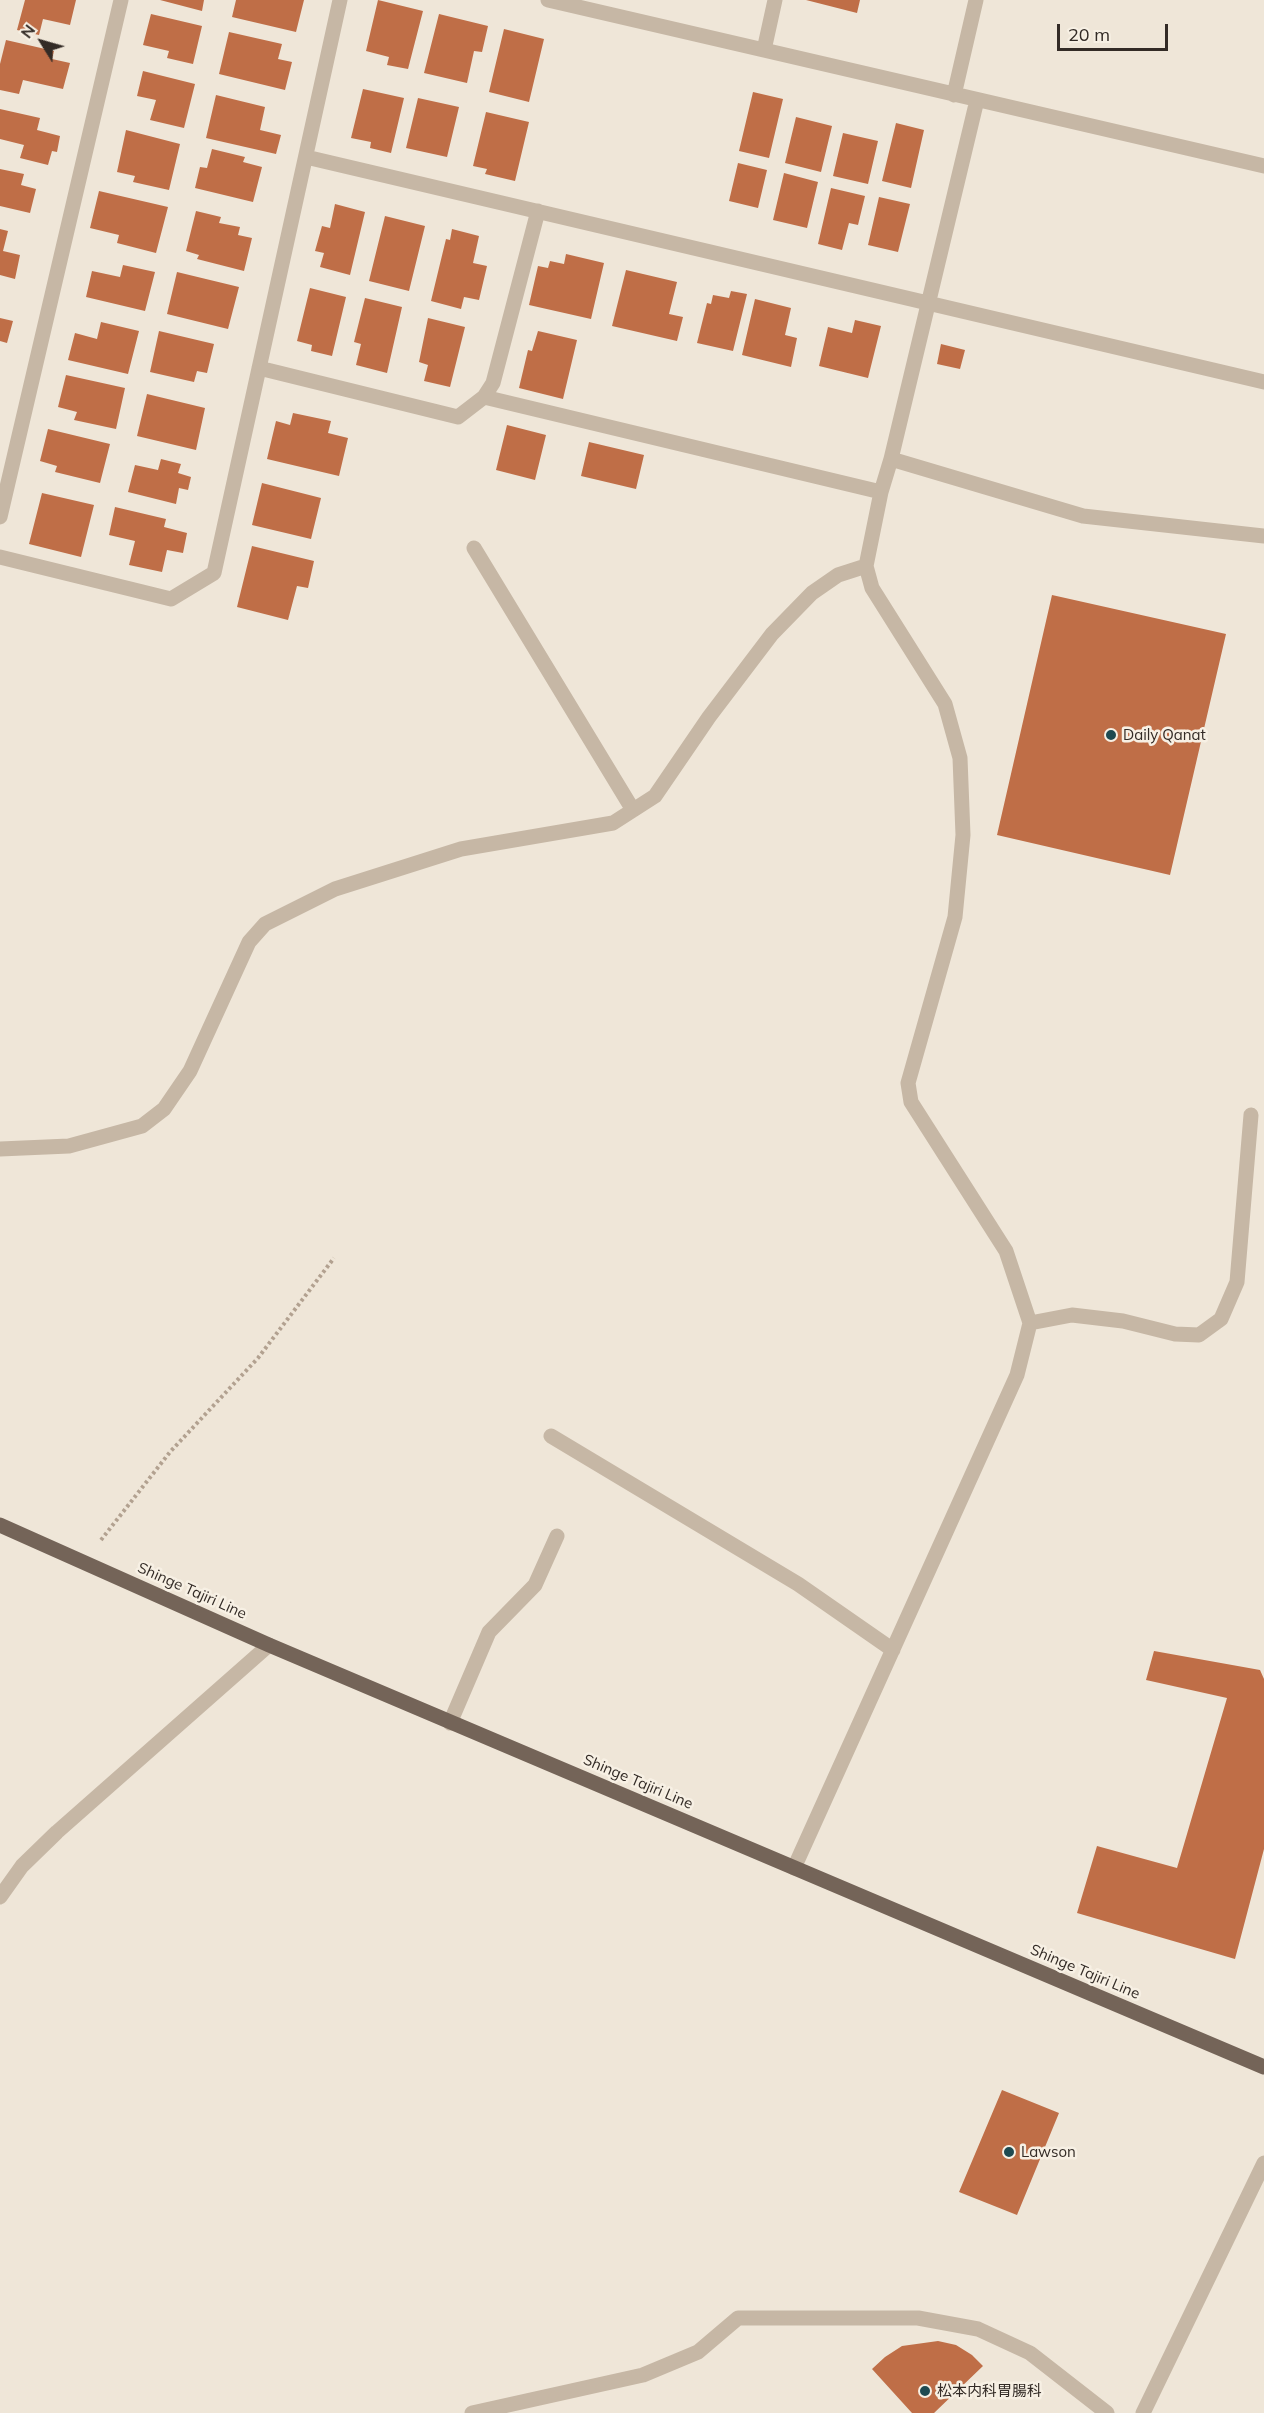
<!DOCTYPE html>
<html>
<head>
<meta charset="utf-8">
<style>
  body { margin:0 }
  #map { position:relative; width:1264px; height:2413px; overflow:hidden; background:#efe6d8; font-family:Mulish,sans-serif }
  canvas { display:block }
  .north { position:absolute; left:12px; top:12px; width:60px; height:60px; -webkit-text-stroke:4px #f7f0e4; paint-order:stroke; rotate:307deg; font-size:16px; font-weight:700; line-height:24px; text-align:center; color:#332b26 }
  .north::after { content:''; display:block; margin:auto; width:21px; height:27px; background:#332b26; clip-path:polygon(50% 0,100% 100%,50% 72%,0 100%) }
  .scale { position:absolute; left:1057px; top:24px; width:111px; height:27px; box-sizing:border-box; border:3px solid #332b26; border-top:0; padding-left:8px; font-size:18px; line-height:21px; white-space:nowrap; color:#332b26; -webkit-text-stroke:4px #f7f0e4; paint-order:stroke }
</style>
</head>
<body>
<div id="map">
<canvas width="1264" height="2413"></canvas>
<div class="north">N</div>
<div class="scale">20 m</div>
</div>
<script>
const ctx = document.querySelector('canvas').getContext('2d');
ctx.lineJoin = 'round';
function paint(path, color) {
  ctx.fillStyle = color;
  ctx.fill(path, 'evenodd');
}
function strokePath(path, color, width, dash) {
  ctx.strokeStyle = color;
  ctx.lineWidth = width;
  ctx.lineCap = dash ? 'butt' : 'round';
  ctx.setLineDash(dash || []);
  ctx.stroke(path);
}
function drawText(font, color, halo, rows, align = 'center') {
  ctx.font = font + ' Mulish,"Noto Sans JP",sans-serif';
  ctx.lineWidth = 5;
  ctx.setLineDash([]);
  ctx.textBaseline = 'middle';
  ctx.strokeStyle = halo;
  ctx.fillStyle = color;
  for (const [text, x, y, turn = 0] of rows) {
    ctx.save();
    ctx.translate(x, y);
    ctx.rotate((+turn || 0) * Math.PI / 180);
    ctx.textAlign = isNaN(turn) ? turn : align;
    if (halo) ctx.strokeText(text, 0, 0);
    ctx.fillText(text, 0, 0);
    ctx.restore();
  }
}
paint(new Path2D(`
  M25,0H76L70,25L43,19L39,35L17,30Z
  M160,0H204L202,11Z
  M236,0H304L296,32L232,17Z
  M378,0L423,11L408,69L387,65L389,57L366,51Z
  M806,0H860L857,13Z
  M151,14L202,26L193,64L167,58L169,51L143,45Z
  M439,14L488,26L482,52L474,51L467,83L424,73Z
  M504,29L544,39L529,102L489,92Z
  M229,32L282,44L278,59L292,62L285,90L219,74Z
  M6,40L54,51L52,59L70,63L63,89L23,80L19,94L0,90V64Z
  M143,71L195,84L184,128L150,120L156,100L137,96Z
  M363,89L404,98L391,153L370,148L371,142L351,138Z
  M753,92L783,99L769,158L739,151Z
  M216,95L265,107L260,130L281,135L276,154L206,138Z
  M418,98L459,107L447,157L406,148Z
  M0,109L40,118L37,130L60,136L57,152L52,151L48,165L20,158L24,145L0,139Z
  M486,112L529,122L515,181L485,174L487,169L473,166Z
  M796,117L832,126L821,172L785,163Z
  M896,123L924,130L911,188L882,181Z
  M126,130L180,144L169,190L133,182L135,176L117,172Z
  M843,133L878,141L868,184L833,176Z
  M212,149L245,157L243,162L262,167L253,202L195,188L200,167L207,168Z
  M738,163L767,170L758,208L729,201Z
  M0,169L24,174L21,185L36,189L30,213L0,206Z
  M784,173L818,182L807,228L773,220Z
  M831,188L865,196L858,225L849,223L842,250L818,244Z
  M99,191L168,207L156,253L117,243L119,235L90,228Z
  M879,197L910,204L898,252L868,245Z
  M335,204L365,212L350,275L320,267L324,253L315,251L322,226L330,228Z
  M196,211L221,217L219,223L240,227L238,235L252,238L244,271L197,259L199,255L186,251Z
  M385,216L425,226L409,291L369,281Z
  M0,229L8,231L3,251L20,255L15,279L0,275Z
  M452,229L479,236L473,263L487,266L479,300L464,297L461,309L431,301L446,239L450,240Z
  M566,254L604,263L591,319L529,305L538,266L548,268L550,261L564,264Z
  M123,265L155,272L145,311L86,297L92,271L120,277Z
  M626,270L677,282L669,314L683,317L677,341L612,326Z
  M177,272L239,287L228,329L167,314Z
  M310,288L346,297L332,356L311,351L312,345L297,341Z
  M731,291L747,294L733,351L697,343L707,303L711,304L713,295L729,298Z
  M365,298L402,307L387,373L356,365L361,344L354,342Z
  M755,299L791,308L785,335L797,338L791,367L742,355Z
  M0,318L13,321L7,343L0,341Z
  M428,318L465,327L450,387L424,381L428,365L419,362Z
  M855,320L881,326L868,378L819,366L828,327L852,333Z
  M101,322L139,331L128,374L68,360L75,333L97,339Z
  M159,331L214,344L207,373L197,371L194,382L150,372Z
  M538,331L577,340L563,399L519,388L528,350L532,351Z
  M941,344L965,350L960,369L937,364Z
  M66,375L125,388L116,429L74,420L77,412L58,407Z
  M147,394L205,408L196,450L137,436Z
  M293,413L331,421L328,433L348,438L339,476L267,459L276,421L290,425Z
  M507,425L546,435L535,480L496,470Z
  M48,429L110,444L100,483L55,472L57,466L40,461Z
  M589,442L644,455L636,489L581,476Z
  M161,459L181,464L178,473L191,477L188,490L179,488L176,504L128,492L135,465L158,470Z
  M262,483L321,498L311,539L252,525Z
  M42,493L94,505L81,557L29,544Z
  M115,507L166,519L164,527L187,533L183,553L167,550L162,572L129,565L135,541L109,535Z
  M252,546L314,561L308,588L297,586L288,620L237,607Z
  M1052,595L1226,634L1170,875L997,835Z
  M1154,1651L1260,1670L1264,1679V1849L1235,1959L1077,1913L1097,1846L1177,1868L1227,1698L1146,1680Z
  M1002,2090L1059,2113L1017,2215L959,2192Z
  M938,2341L956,2345L972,2355L983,2366L934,2413H912L872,2369L885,2357L902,2346Z`), '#bf6e47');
strokePath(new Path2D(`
  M101,1540L170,1452L258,1358L334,1258`), '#b2a190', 4, [3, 3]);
strokePath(new Path2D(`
  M548,0L1264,166
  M764,50L775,0
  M954,95L976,0
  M306,157L1264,382
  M259,368L458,417L484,397L493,383L538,211
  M484,397L881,492
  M891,459L1083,516L1264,536
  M0,517L121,0
  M474,548L633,810
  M0,557L171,599L214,573L340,0
  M0,1149L69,1146L142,1126L164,1109L190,1071L249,942L265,924L335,889L461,849L613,823L655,796L709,717L772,634L812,593L838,575L866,566
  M1030,1323L1072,1315L1123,1321L1175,1334L1199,1335L1221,1319L1237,1282L1251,1115
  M551,1436L798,1584L893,1650
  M450,1723L489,1632L535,1585L557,1536
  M794,1868L1017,1375L1030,1323L1006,1251L911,1102L908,1083L955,917L963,835L960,758L945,704L872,588L866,566L881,492L891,459L977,100
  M0,1897L22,1866L57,1832L269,1645
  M472,2413L643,2375L698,2352L738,2318H918L978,2329L1030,2353L1107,2413
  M1143,2413L1264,2163`), '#c6b7a5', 15);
strokePath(new Path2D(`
  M0,1525L269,1645L1264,2067`), '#746458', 15);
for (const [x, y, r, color] of [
  [1111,735,6,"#1e4a51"],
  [1009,2152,6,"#1e4a51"],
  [925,2391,6,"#1e4a51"]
]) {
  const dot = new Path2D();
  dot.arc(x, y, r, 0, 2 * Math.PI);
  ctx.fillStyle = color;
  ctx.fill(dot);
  strokePath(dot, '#f7f0e4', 2);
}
drawText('15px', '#332b26', '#f7f0e4', [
  ["Daily Qanat",1123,735],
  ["Lawson",1021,2152],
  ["松本内科胃腸科",937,2391]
], 'left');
drawText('15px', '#332b26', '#f7f0e4', [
  ["Shinge Tajiri Line",192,1591,24],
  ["Shinge Tajiri Line",638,1782,23],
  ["Shinge Tajiri Line",1085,1972,23]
]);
</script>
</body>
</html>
